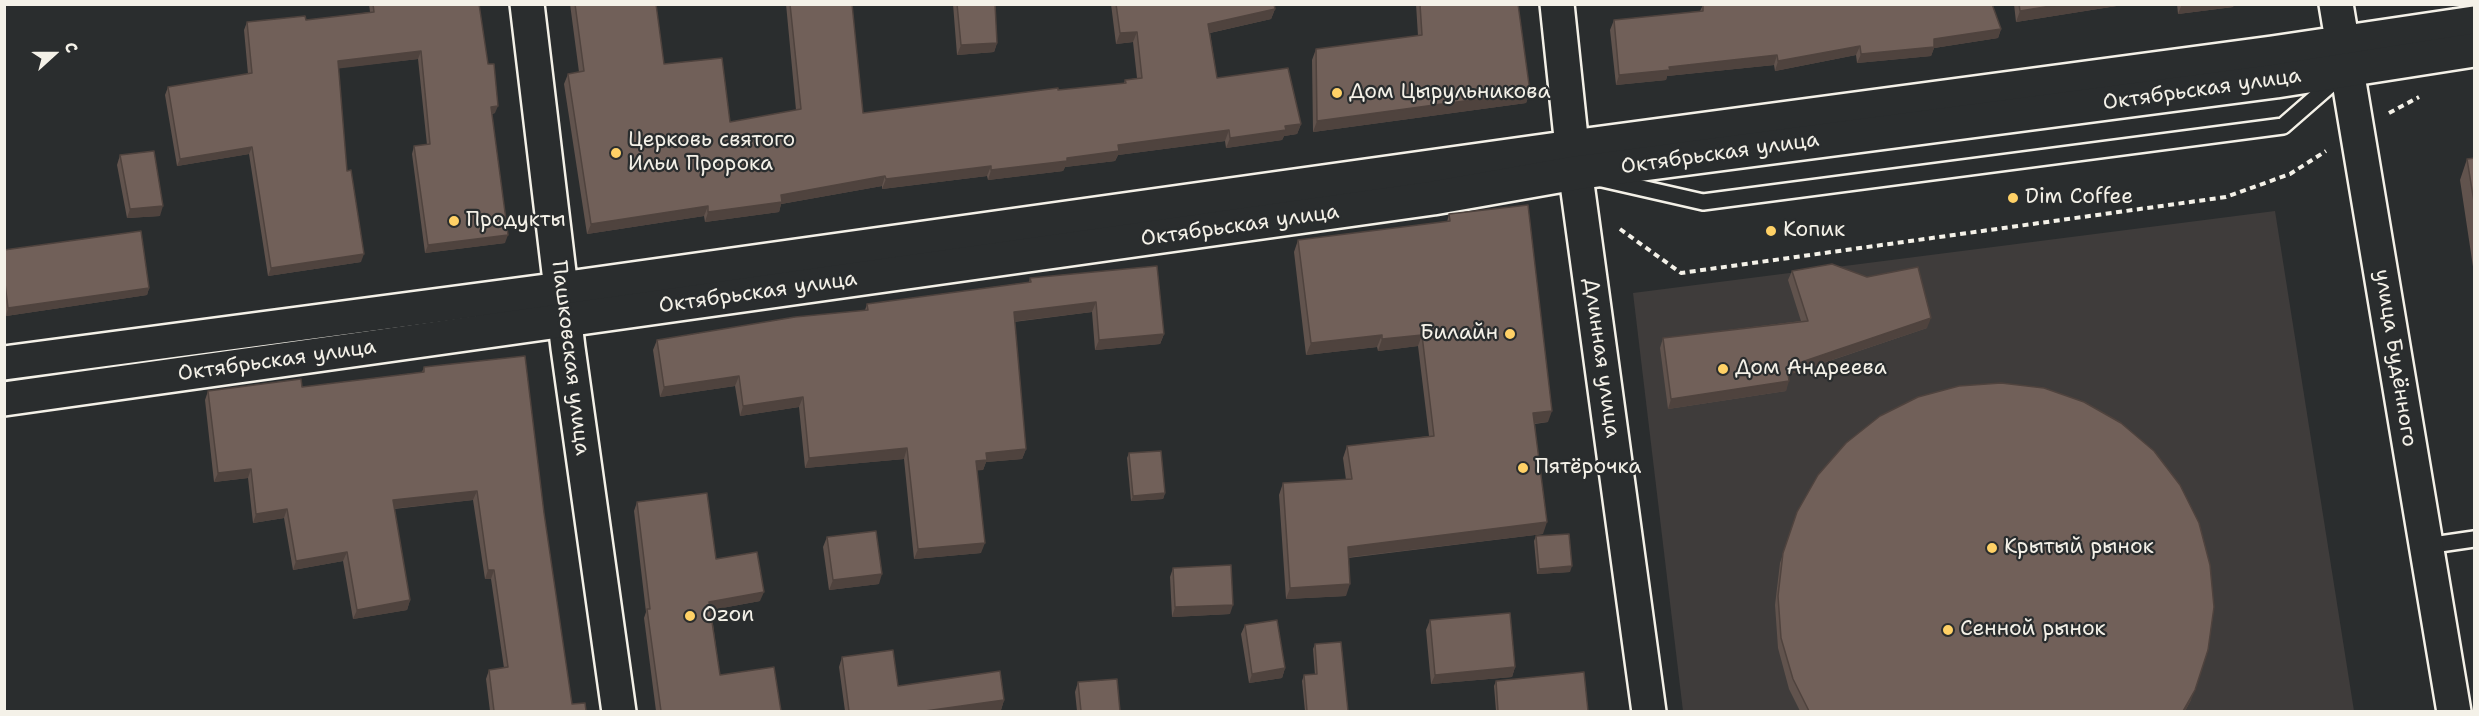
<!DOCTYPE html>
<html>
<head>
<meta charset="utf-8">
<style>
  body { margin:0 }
  #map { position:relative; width:2479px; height:716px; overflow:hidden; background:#2a2d2e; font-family:"Shantell Sans",sans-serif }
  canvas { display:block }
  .frame { position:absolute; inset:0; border:6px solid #f4f1e8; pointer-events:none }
  .north { position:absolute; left:24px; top:24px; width:60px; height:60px; -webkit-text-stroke:4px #2a2d2e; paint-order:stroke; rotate:69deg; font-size:16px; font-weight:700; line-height:24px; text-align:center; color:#f4f1e8 }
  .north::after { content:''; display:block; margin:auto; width:21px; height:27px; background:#f4f1e8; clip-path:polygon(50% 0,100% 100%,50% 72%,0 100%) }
</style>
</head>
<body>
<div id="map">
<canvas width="2479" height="716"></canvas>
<div class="frame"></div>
<div class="north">С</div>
</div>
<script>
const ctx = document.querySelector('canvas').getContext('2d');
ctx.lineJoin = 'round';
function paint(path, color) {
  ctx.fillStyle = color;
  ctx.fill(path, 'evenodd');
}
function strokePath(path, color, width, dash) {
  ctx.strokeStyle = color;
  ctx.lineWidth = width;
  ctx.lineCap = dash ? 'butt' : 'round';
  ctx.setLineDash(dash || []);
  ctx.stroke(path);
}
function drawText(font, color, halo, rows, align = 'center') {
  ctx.font = font + ' "Shantell Sans",sans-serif';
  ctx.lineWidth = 4.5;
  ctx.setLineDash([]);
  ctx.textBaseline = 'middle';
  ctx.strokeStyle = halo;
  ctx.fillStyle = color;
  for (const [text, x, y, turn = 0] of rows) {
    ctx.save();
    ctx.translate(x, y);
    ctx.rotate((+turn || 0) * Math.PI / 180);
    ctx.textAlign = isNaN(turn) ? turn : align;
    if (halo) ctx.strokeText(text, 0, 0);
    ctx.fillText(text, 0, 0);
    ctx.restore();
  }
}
paint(new Path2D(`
  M2275,211L2354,711H1683L1633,293Z`), '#3f3c3b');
const service = new Path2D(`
  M1602,179L1703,202L2283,126L2338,78
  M2426,546L2474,539`);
const tertiary = new Path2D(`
  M527,4L568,348L619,712
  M1557,4L1572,147L1649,712
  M2336,4L2454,712
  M4,363L561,289L1572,147L2272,53L2474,23`);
const secondary = new Path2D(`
  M4,399L1433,198L1575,173L2276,81L2474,50`);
strokePath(service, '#f4f1e8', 20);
strokePath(tertiary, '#f4f1e8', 38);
strokePath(secondary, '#f4f1e8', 38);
strokePath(new Path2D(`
  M2389,113L2419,97
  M1620,229L1681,273L2226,197L2290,174L2326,151`), '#f4f1e8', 4, [6, 4.5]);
strokePath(service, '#2a2d2e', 15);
strokePath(tertiary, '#2a2d2e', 33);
strokePath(secondary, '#2a2d2e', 33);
paint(new Path2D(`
  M369,4H479L495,113L492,114L505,243L425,253L412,154L414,146L427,145L418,59L338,68L347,171L361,262L268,276L249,154L177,166L165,95L168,87L248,74L244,30L247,22L306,20L370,12Z
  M570,4H656L664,64L730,122L796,110L786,4H852L863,113L1124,83L1125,80L1137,78L1133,42L1116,44L1111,4H1274L1275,9L1271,19L1210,33L1217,78L1301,124L1297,134L1284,136L1282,140L1226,148L1225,141L1118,155L1115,161L1065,167L1063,171L988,180L987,176L882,189V186L781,204L779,212L705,222L704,216L587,234L564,84L568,74L579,72Z
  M953,4H995L997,43L994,52L957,55Z
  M1416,4H1518L1530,92L1526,103L1313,132L1312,60L1316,49L1418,36Z
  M2014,4H2129L2016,22Z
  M2177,4H2234L2233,7L2178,14Z
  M1703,5L2001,29L1998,38L1934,48L1931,56L1857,63L1856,55L1775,71L1774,65L1667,76L1666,80L1616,85L1610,30L1614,20L1700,11Z
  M120,155L160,216L127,218L117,165Z
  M2475,158V280L2460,180L2467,159Z
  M1449,214L1548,422L1535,424L1543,534L1348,558L1346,596L1286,599L1279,495L1283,483L1346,480L1343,458L1347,446L1429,436L1418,346L1378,351L1377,347L1306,355L1294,252L1298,240L1447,222Z
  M4,250L149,288L147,295L6,316L4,306Z
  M1157,266L1164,334L1160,344L1095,350L1092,312L1014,322L1026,449L1022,459L986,462L983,470H977L981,553L914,559L904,459L805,468L799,407L740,416L735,386L660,397L653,350L657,340L865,310L867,304L1029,282L1030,278Z
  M1792,271L1927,328L1788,375L1786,391L1668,409L1660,348L1663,338L1801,321L1788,280Z
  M424,367L544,513L572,704L586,711H490L486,679L489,670L504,668L491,579H485L473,500L394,509L410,600L407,610L353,619L343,561L293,570L284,518L253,523L248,478L214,482L205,400L208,391L302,387L422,372Z
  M1129,453L1165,493L1163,499L1131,501L1127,458Z
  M637,502L716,559L760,601L711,610L720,675L781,711H656L644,618L646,612L634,511Z
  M1797,512L2191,700L2185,711H1800L1789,689L1778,648L1775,605L1780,563Z
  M1536,536L1570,572L1537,574L1534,541Z
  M827,537L879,584L829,590L823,547Z
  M1173,568L1230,614L1172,617L1170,577Z
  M1430,620L1515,667L1512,677L1431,684L1426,630Z
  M1245,625L1285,668L1282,678L1249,683L1241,634Z
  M1315,644L1348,711H1305L1302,681L1304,675H1315L1313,649Z
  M842,657L898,686L1004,700L1001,710L991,711H845L839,667Z
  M1496,681L1588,711H1496L1494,686Z
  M1078,682L1120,711H1077L1075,692Z`), '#61534d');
paint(new Path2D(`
  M2063,4H2129L2016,22L2020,11Z
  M2182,4H2234L2233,7L2178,14Z
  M1275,9L1271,19L1205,34L1208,24Z
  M2001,29L1998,38L1934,48L1931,56L1857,63L1861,54L1934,39Z
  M1137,32L1133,42L1116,44L1120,33Z
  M997,43L994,52L957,55L961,45Z
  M1860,46L1856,55L1775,71L1778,61Z
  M421,51L418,59L335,69L338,61Z
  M1777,55L1774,65L1667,76L1666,80L1616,85L1619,75L1669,67Z
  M1530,92L1526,103L1313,132L1317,121Z
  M498,106L495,113L488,114L491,107Z
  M1301,124L1297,134L1284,136L1282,140L1226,148L1230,138L1285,126Z
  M1229,130L1225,141L1118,155L1115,161L1065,167L1063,171L988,180L991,170L1067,158L1118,145Z
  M252,147L249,154L177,166L180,159Z
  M991,166L987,176L882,189L886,179Z
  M885,176L882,186L781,204L779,212L705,222L708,212L781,195Z
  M163,206L160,216L127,218L130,209Z
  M708,206L704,216L587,234L591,224Z
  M508,235L505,243L425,253L428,245Z
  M364,254L361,262L268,276L271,268Z
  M149,288L147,295L6,316L8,308Z
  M1096,302L1092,312L1010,322L1014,312Z
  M1931,318L1927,328L1784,376L1787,367Z
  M1164,334L1160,344L1095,350L1099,340Z
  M1382,335L1377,347L1306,355L1311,343Z
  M1422,335L1418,346L1378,351L1382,339Z
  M739,376L735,386L660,397L664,387Z
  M1789,381L1786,391L1668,409L1671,399Z
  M803,397L799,407L740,416L743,406Z
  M1552,411L1548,422L1529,424L1533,413Z
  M907,448L904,459L805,468L809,458Z
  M1026,449L1022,459L986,462L983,470L972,471L976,461L986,453Z
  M251,469L248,478L214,482L218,473Z
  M477,491L473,500L390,509L393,500Z
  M1165,493L1163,499L1131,501L1133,496Z
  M287,509L284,518L253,523L256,514Z
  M1547,522L1543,534L1343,558L1348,547Z
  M985,543L981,553L914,559L918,549Z
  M347,552L343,561L293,570L296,561Z
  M1572,566L1570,572L1537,574L1539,569Z
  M488,570H494L491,579H485Z
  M882,574L879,584L829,590L833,580Z
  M1350,584L1346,596L1286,599L1290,588Z
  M764,592L760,601L706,611L709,602Z
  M410,600L407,610L353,619L357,610Z
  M1233,605L1230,614L1172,617L1175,607Z
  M1515,667L1512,677L1431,684L1435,675Z
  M1285,668L1282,678L1249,683L1252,674Z
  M2195,690L2191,700L2185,711H2183Z
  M1004,700L1001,710L991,711H925Z`), '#4f433e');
const building = new Path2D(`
  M373,4H479L488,64H494L498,106L491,107L508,235L428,245L414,146L430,144L421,51L338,61L347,171L351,170L364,254L271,268L252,147L180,159L168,87L252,73L247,22L305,16L306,20L374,12Z
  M575,4H656L664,64L722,58L730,122L801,109L790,4H852L863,113L1058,88V90L1126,83L1125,80L1142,78L1137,32L1120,33L1116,4H1274L1275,9L1208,24L1217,78L1288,68L1301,124L1285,126L1286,130L1230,138L1229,130L1118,145L1119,151L1067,158V161L991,170V166L886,179L885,176L781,195L782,202L708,212V206L591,224L568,74L584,71Z
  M957,4H995L997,43L961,45Z
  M1420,4H1518L1530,92L1317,121L1316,49L1422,35Z
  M1711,4H1992L2001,29L1934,39V47L1861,54L1860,46L1778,61L1777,55L1669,67L1670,70L1619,75L1614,20L1703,11V5Z
  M2019,4H2063L2020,11Z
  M154,151L163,206L130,209L120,155Z
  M2475,158V208L2467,159Z
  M1528,205L1552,411L1533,413L1547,522L1348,547L1350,584L1290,588L1283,483L1352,479L1347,446L1434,436L1422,335L1382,339V335L1311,343L1298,240L1450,221L1449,214Z
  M141,231L149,288L8,308L4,275V250Z
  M1832,264L1867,277L1918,267L1931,318L1787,367L1789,381L1671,399L1663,338L1808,321L1792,271Z
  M1157,266L1164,334L1099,340L1096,302L1014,312L1026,449L986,453L987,460L976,461L985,543L918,549L907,448L809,458L803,397L743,406L739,376L664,387L657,340L795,317L868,310L867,304L1031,282L1030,278Z
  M525,356L544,513L572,704L585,703L586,711H494L489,670L508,667L494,570H488L477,491L393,500L410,600L357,610L347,552L296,561L287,509L256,514L251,469L218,473L208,391L301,379L302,387L424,372V367Z
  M2001,383L2044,388L2084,402L2121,423L2154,451L2180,485L2199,523L2210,565L2214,607L2208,650L2195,690L2183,711H1809L1793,679L1781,638L1778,596L1783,553L1797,512L1818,475L1846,443L1880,416L1918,397L1959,386Z
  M1161,451L1165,493L1133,496L1129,453Z
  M707,493L716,559L757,552L764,592L709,602L720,675L774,667L781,711H661L647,609H650L637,502Z
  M876,531L882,574L833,580L827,537Z
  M1569,534L1572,566L1539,569L1536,536Z
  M1231,565L1233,605L1175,607L1173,568Z
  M1510,613L1515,667L1435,675L1430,620Z
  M1277,620L1285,668L1252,674L1245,625Z
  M1341,642L1348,711H1307L1304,675L1317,674L1315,644Z
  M893,650L898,686L1000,671L1004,700L925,711H849L842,657Z
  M1584,672L1588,711H1498L1496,681Z
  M1117,679L1120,711H1081L1078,682Z`);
paint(building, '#716059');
strokePath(building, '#4f433e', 1.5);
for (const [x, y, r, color] of [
  [1337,93,6,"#ffd166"],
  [616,153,6,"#ffd166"],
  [2013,198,6,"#ffd166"],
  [454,221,6,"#ffd166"],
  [1771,231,6,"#ffd166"],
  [1510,334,6,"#ffd166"],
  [1723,369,6,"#ffd166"],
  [1523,468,6,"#ffd166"],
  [1992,548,6,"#ffd166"],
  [690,616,6,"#ffd166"],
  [1948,630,6,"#ffd166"]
]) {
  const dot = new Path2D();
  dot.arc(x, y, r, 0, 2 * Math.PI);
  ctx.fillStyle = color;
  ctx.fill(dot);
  strokePath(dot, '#2a2d2e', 2);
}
drawText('21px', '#f4f1e8', '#2a2d2e', [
  ["Октябрьская улица",2202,90,-8],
  ["Октябрьская улица",1720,154,-8],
  ["Октябрьская улица",1240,226,-8],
  ["Октябрьская улица",758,293,-8],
  ["Пашковская улица",570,358,83],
  ["Длинная улица",1601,358,82],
  ["улица Будённого",2395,358,81],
  ["Октябрьская улица",277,361,-8]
]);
drawText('21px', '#f4f1e8', '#2a2d2e', [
  ["Дом Цырульникова",1349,93],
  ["Церковь святого",628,141],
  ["Ильи Пророка",628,165],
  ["Dim Coffee",2025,198],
  ["Продукты",466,221],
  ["Копик",1783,231],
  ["Билайн",1498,334,"right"],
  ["Дом Андреева",1735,369],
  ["Пятёрочка",1535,468],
  ["Крытый рынок",2004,548],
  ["Ozon",702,616],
  ["Сенной рынок",1960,630]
], 'left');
</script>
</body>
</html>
